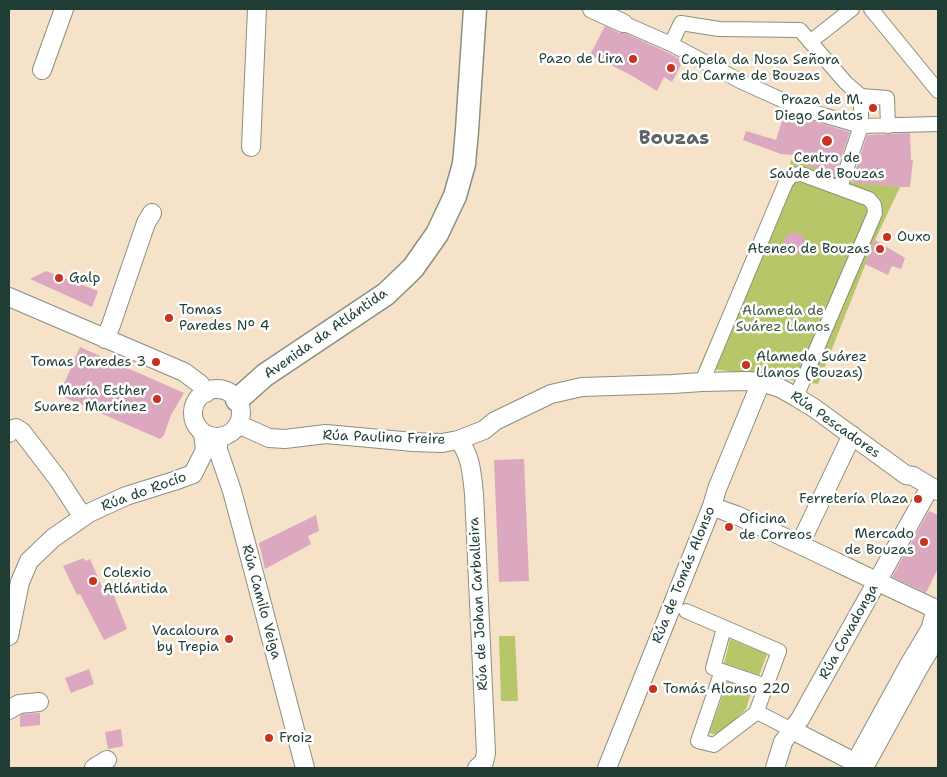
<!DOCTYPE html>
<html>
<head>
<meta charset="utf-8">
<style>
  body { margin:0 }
  #map { position:relative; width:947px; height:777px; overflow:hidden; background:#f5e2c8; font-family:"Shantell Sans",sans-serif }
  canvas { display:block }
  .frame { position:absolute; inset:0; border:10px solid #1f3d34; pointer-events:none }
</style>
</head>
<body>
<div id="map">
<canvas width="947" height="777"></canvas>
<div class="frame"></div>
</div>
<script>
const ctx = document.querySelector('canvas').getContext('2d');
ctx.lineJoin = 'round';
function paint(path, color) {
  ctx.fillStyle = color;
  ctx.fill(path, 'evenodd');
}
function strokePath(path, color, width, dash) {
  ctx.strokeStyle = color;
  ctx.lineWidth = width;
  ctx.lineCap = dash ? 'butt' : 'round';
  ctx.setLineDash(dash || []);
  ctx.stroke(path);
}
function drawText(font, color, halo, rows, align = 'center') {
  ctx.font = font + ' "Shantell Sans",sans-serif';
  ctx.lineWidth = 5;
  ctx.setLineDash([]);
  ctx.textBaseline = 'middle';
  ctx.strokeStyle = halo;
  ctx.fillStyle = color;
  for (const [text, x, y, turn = 0] of rows) {
    ctx.save();
    ctx.translate(x, y);
    ctx.rotate((+turn || 0) * Math.PI / 180);
    ctx.textAlign = isNaN(turn) ? turn : align;
    if (halo) ctx.strokeText(text, 0, 0);
    ctx.fillText(text, 0, 0);
    ctx.restore();
  }
}
paint(new Path2D(`
  M795,152L853,174L851,182L900,187L875,240L818,384L699,367Z
  M499,636H515L518,701H501Z
  M730,639L767,654L759,676L724,664Z
  M728,681L752,689L746,709L719,735L709,733Z`), '#b7c668');
paint(new Path2D(`
  M605,26L619,33H625L667,52L683,61L672,82L664,77L657,91L629,74L590,55Z
  M785,111L800,117L850,132L835,175L807,165L811,157L781,154L743,140L746,131L776,140Z
  M910,133L911,160H913L910,187H900L856,183L852,181L867,135Z
  M794,232L802,235L805,243L801,252L794,255L786,252L783,244L786,236Z
  M875,240L905,258L901,269L892,266L888,275L865,264Z
  M46,271L98,291L92,307L30,279Z
  M80,347L184,393L171,415L164,435L160,439L59,395Z
  M524,459L529,581L499,582L494,460Z
  M929,511L938,515V568L926,593L892,577Z
  M316,515L319,531L308,536L311,544L265,569L259,543Z
  M84,558L85,561L90,559L103,589L110,586L127,629L104,640L80,594L77,595L63,566Z
  M89,669L94,684L71,693L65,678Z
  M40,713V725L20,727V716L22,714Z
  M121,729L123,746L108,749L105,732Z`), '#dba8c0');
const pedestrian = new Path2D(`
  M871,9L938,91
  M623,23L671,44L740,81L802,109L861,126L938,124
  M810,42L852,9
  M671,44L681,23L719,29L800,30L846,83L861,96
  M861,96L887,98L888,126
  M840,188L861,126V96
  M702,382L786,182L792,175L801,174L869,199L874,205L875,213L796,397
  M686,611L779,651L756,713
  M724,628L713,668L766,686
  M722,671L698,741L714,745L756,713H759L792,730`);
const minor = new Path2D(`
  M592,9L623,23
  M42,70L64,9
  M251,147L257,9
  M9,297L184,372L200,384L206,393
  M105,339L111,325L146,223L152,213
  M193 413a24 24 0 1 1 48 0a24 24 0 1 1-48 0Z
  M238,424L269,438L285,439L326,434L413,442L442,443L458,440L484,430L495,421L551,394L582,387L673,384L702,382L746,381L761,382L780,388L796,397L814,408L906,475L913,476L938,491
  M9,433L11,430L16,428L22,432L58,479L83,517
  M218,437V450L232,491L250,558L305,768
  M458,440C471,454 472,475 474,494L486,753L484,762L477,768
  M712,506L727,512L736,515C804,546 871,579 938,610
  M800,544L852,435
  M9,636L20,582L29,561L53,538L89,513L126,496L174,481L193,474L205,450L203,433
  M9,710L19,704L39,702
  M792,730L860,765
  M94,768L107,760
  M607,768L712,506L717,489L761,382
  M775,768L783,742L800,719L925,496`);
const tertiary = new Path2D(`
  M237,400L265,375L386,294L413,268L437,234L455,196L464,164L467,130L475,9`);
const primary = new Path2D(`
  M858,768L914,666L935,631L938,620`);
strokePath(pedestrian, '#8a907e', 16);
strokePath(minor, '#8a907e', 20);
strokePath(tertiary, '#8a907e', 25);
strokePath(primary, '#8a907e', 30);
strokePath(pedestrian, '#fff', 14);
strokePath(minor, '#fff', 18);
strokePath(tertiary, '#fff', 22);
strokePath(primary, '#fff', 28);
for (const [x, y, r, color] of [
  [633,59,5,"#c8321e"],
  [671,68,5,"#c8321e"],
  [873,108,5,"#c8321e"],
  [827,141,6,"#c8321e"],
  [887,237,5,"#c8321e"],
  [880,249,5,"#c8321e"],
  [59,278,5,"#c8321e"],
  [169,318,5,"#c8321e"],
  [156,362,5,"#c8321e"],
  [746,365,5,"#c8321e"],
  [157,399,5,"#c8321e"],
  [918,499,5,"#c8321e"],
  [729,527,5,"#c8321e"],
  [924,542,5,"#c8321e"],
  [93,581,5,"#c8321e"],
  [229,639,5,"#c8321e"],
  [653,689,5,"#c8321e"],
  [269,738,5,"#c8321e"]
]) {
  const dot = new Path2D();
  dot.arc(x, y, r, 0, 2 * Math.PI);
  ctx.fillStyle = color;
  ctx.fill(dot);
  strokePath(dot, '#fff', 2);
}
drawText('14px', '#1f3d34', '#fff', [
  ["Pazo de Lira",623,59,"right"],
  ["Capela da Nosa Señora",681,60],
  ["do Carme de Bouzas",681,76],
  ["Praza de M.",863,100,"right"],
  ["Diego Santos",863,116,"right"],
  ["Centro de",827,158,"center"],
  ["Saúde de Bouzas",827,174,"center"],
  ["Ouxo",897,237],
  ["Ateneo de Bouzas",870,249,"right"],
  ["Galp",69,278],
  ["Tomas",179,310],
  ["Paredes Nº 4",179,326],
  ["Alameda Suárez",756,357],
  ["Llanos (Bouzas)",756,373],
  ["Tomas Paredes 3",146,362,"right"],
  ["María Esther",147,391,"right"],
  ["Suarez Martínez",147,407,"right"],
  ["Ferretería Plaza",908,499,"right"],
  ["Oficina",739,519],
  ["de Correos",739,535],
  ["Mercado",914,534,"right"],
  ["de Bouzas",914,550,"right"],
  ["Colexio",103,573],
  ["Atlántida",103,589],
  ["Vacaloura",219,631,"right"],
  ["by Trepia",219,647,"right"],
  ["Tomás Alonso 220",663,689],
  ["Froiz",279,738]
], 'left');
drawText('14px', '#455f41', '#fff', [
  ["Alameda de",783,311],
  ["Suárez Llanos",783,327]
]);
drawText('14px', '#1f3d34', '#fff', [
  ["Avenida da Atlántida",326,334,-35],
  ["Rúa Pescadores",835,425,35],
  ["Rúa Paulino Freire",384,438,2],
  ["Rúa do Rocío",144,492,-20],
  ["Rúa de Tomás Alonso",684,575,-68],
  ["Rúa Camilo Veiga",261,602,75],
  ["Rúa de Johan Carballeira",479,604,-93],
  ["Rúa Covadonga",849,632,-61]
]);
drawText('bold 19px', '#616265', '#fff', [
  ["Bouzas",674,139]
]);
</script>
</body>
</html>
